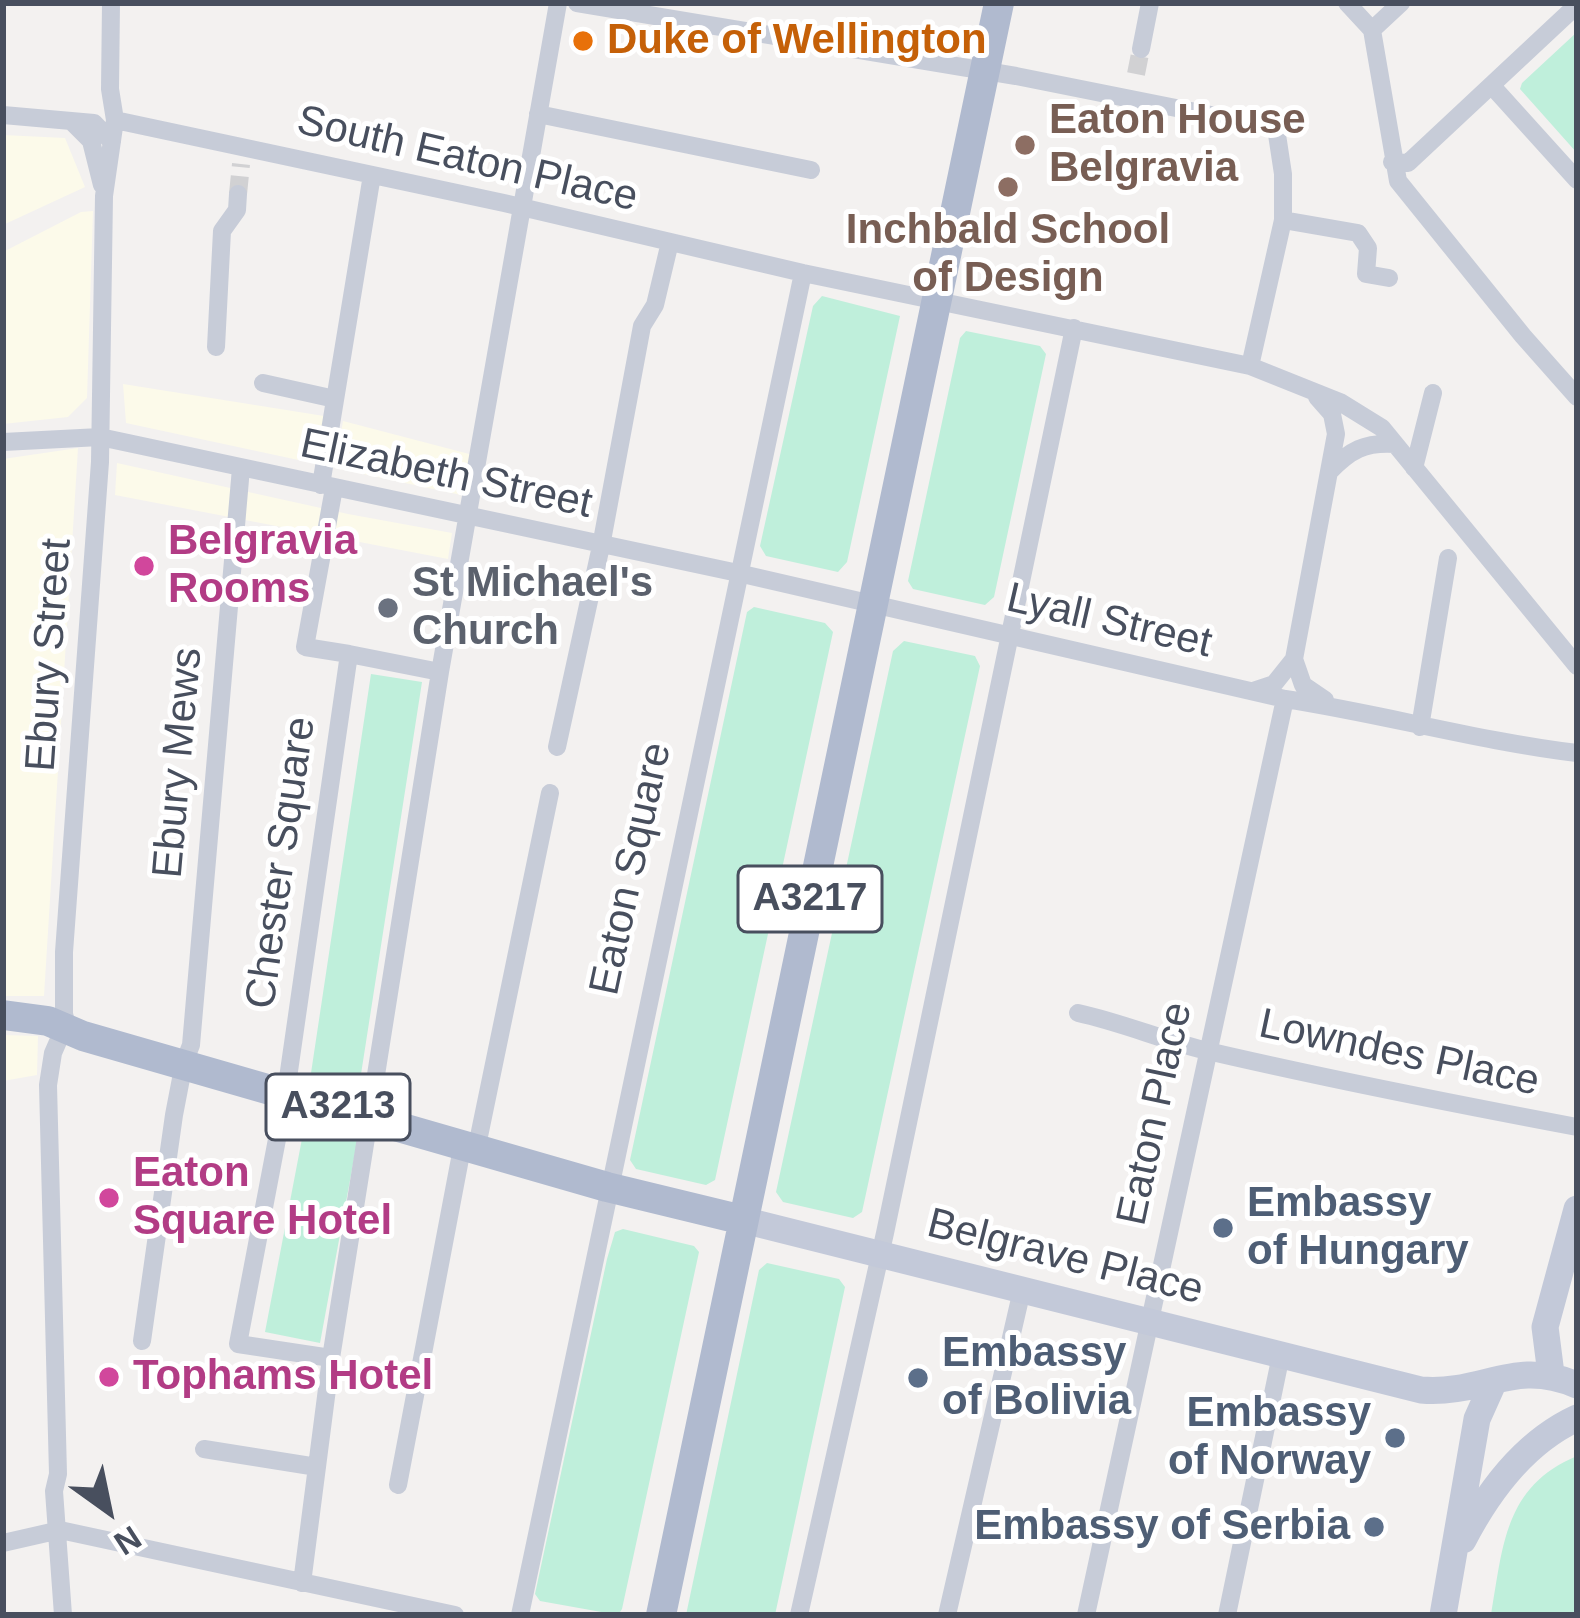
<!DOCTYPE html>
<html>
<head>
<meta charset="utf-8">
<style>
  body { margin:0 }
  #map { position:relative; width:1580px; height:1618px; overflow:hidden; background:#f3f1f0; font-family:Arial,sans-serif }
  canvas { display:block }
  .frame { position:absolute; inset:0; border:6px solid #484f5e; pointer-events:none }
  .north { position:absolute; left:48px; top:1450px; width:120px; height:120px; -webkit-text-stroke:9px #fff; paint-order:stroke; rotate:147deg; font-size:33px; font-weight:700; line-height:48px; text-align:center; color:#484f5e }
  .north::after { content:''; display:block; margin:auto; width:42px; height:54px; background:#484f5e; clip-path:polygon(50% 0,100% 100%,50% 72%,0 100%) }
</style>
</head>
<body>
<div id="map">
<canvas width="1580" height="1618"></canvas>
<div class="frame"></div>
<div class="north">N</div>
</div>
<script>
const ctx = document.querySelector('canvas').getContext('2d');
ctx.lineJoin = 'round';
function paint(path, color) {
  ctx.fillStyle = color;
  ctx.fill(path, 'evenodd');
}
function strokePath(path, color, width, dash) {
  ctx.strokeStyle = color;
  ctx.lineWidth = width;
  ctx.lineCap = dash ? 'butt' : 'round';
  ctx.setLineDash(dash || []);
  ctx.stroke(path);
}
function drawText(font, color, halo, rows, align = 'center') {
  ctx.font = font + ' Arial,sans-serif';
  ctx.lineWidth = 10;
  ctx.setLineDash([]);
  ctx.textBaseline = 'middle';
  ctx.strokeStyle = halo;
  ctx.fillStyle = color;
  for (const [text, x, y, turn = 0] of rows) {
    ctx.save();
    ctx.translate(x, y);
    ctx.rotate((+turn || 0) * Math.PI / 180);
    ctx.textAlign = isNaN(turn) ? turn : align;
    if (halo) ctx.strokeText(text, 0, 0);
    ctx.fillText(text, 0, 0);
    ctx.restore();
  }
}
paint(new Path2D(`
  M3,135L65,138L85,187L3,225Z
  M93,211L87,398L68,417L3,424V252L81,212Z
  M123,384L324,416L317,464L126,423Z
  M343,421L473,455L466,496L335,468Z
  M78,448L44,996H3V459Z
  M117,463L348,514L452,533L448,559L115,495Z
  M3,1035L38,1036L37,1075L3,1081Z`), '#fcfaea');
paint(new Path2D(`
  M1577,32V153L1520,89L1522,83Z
  M822,296L900,316L847,562L838,572L766,556L760,546L813,306Z
  M966,331L1040,346L1046,354L994,597L985,605L913,589L908,581L960,338Z
  M754,607L825,623L833,632L715,1180L706,1185L636,1169L630,1160L747,612Z
  M904,641L975,656L980,666L862,1212L853,1218L783,1202L776,1192L893,651Z
  M371,674L422,682L359,1087L311,1073Z
  M305,1123L358,1137L320,1343L265,1332Z
  M623,1229L694,1246L699,1252L622,1609L618,1615L540,1601L535,1594L607,1259L615,1232Z
  M767,1263L839,1279L845,1287L775,1615H686L759,1270Z
  M1577,1456V1615H1491C1503,1547 1504,1486 1577,1456Z`), '#bfefdb');
strokePath(new Path2D(`
  M1136,74L1141,49
  M238,194L241,164`), '#d1d1d3', 18, [18, 9]);
strokePath(new Path2D(`
  M577,3L1016,76L1276,128L1283,174V220L1250,366
  M1347,3L1372,30L1398,181L1523,336L1577,397
  M1372,30L1401,3
  M1141,49L1150,3
  M1492,86L1577,180
  M538,114L811,170
  M3,115L94,123L112,142
  M115,120L504,203L803,273L1250,366L1340,402L1382,428L1577,666
  M71,121L91,141L102,185
  M1392,162L1408,163L1577,5
  M1283,220L1358,233L1368,248L1366,274L1389,278
  M216,347L222,231L237,210L238,194
  M263,383L335,399
  M3,442L100,437L738,573L1285,699C1383,714 1478,741 1577,753
  M1414,468L1433,393
  M1329,472C1350,450 1365,442 1395,444
  M321,485L372,175
  M334,488L305,647L349,654
  M349,654L440,672L331,1358L238,1344L286,1092Z
  M1294,659L1303,685L1325,700
  M440,672L558,3
  M1253,691L1274,684L1294,659L1336,434L1332,414L1317,397
  M1420,727L1448,558
  M557,747L601,546L642,326L655,305L670,242
  M1078,1013C1124,1023 1167,1042 1212,1052C1333,1080 1455,1104 1577,1127
  M477,1146L550,793
  M142,1341L174,1115L184,1063L191,1045L241,468
  M204,1449L317,1467
  M398,1485L463,1143
  M3,1543L60,1530L455,1615
  M302,1583L331,1358
  M63,1615L54,1491L58,1474L48,1085L53,1053L60,1037L68,1030L64,1014V952L100,462L104,196L115,120L110,89L111,3
  M520,1615L803,273
  M799,1615L885,1233L1074,328
  M947,1615L1022,1290
  M1086,1615L1285,699
  M1227,1615L1281,1355`), '#c7ccd8', 18);
strokePath(new Path2D(`
  M743,1220L1421,1390C1484,1395 1513,1358 1577,1385
  M1551,1374L1545,1327L1577,1209
  M1463,1540C1489,1490 1525,1442 1577,1418
  M1443,1615L1477,1419L1494,1381`), '#c3c9d9', 27);
strokePath(new Path2D(`
  M3,1015L48,1021L83,1036L607,1187L743,1220
  M661,1615L999,3`), '#b0bacf', 30);
for (const [x, y, r, color] of [
  [583,41,12,"#e8710a"],
  [1025,145,12,"#8d6e63"],
  [1008,187,12,"#8d6e63"],
  [144,566,12,"#d1479c"],
  [388,608,12,"#6b7280"],
  [109,1198,12,"#d1479c"],
  [1223,1228,12,"#5c6f8a"],
  [109,1377,12,"#d1479c"],
  [918,1378,12,"#5c6f8a"],
  [1395,1438,12,"#5c6f8a"],
  [1374,1527,12,"#5c6f8a"]
]) {
  const dot = new Path2D();
  dot.arc(x, y, r, 0, 2 * Math.PI);
  ctx.fillStyle = color;
  ctx.fill(dot);
  strokePath(dot, '#fff', 4.5);
}
for (const [x, y, w] of [
  [810,899,144],
  [338,1107,144]
]) {
  const box = new Path2D();
  box.roundRect(x - w / 2, y - 33, w, 66, 9);
  ctx.fillStyle = '#fff';
  ctx.fill(box);
  strokePath(box, '#484f5e', 3);
}
drawText('bold 39px', '#484f5e', null, [
  ["A3217",810,899],
  ["A3213",338,1107]
]);
drawText('bold 42px', '#c56008', '#fff', [
  ["Duke of Wellington",607,41]
], 'left');
drawText('bold 42px', '#785e54', '#fff', [
  ["Eaton House",1049,121],
  ["Belgravia",1049,169],
  ["Inchbald School",1008,231,"center"],
  ["of Design",1008,279,"center"]
], 'left');
drawText('42px', '#484f5e', '#fff', [
  ["South Eaton Place",467,160,13],
  ["Elizabeth Street",446,475,12],
  ["Lyall Street",1109,622,13],
  ["Ebury Street",50,655,-86],
  ["Ebury Mews",179,763,-85],
  ["Chester Square",282,863,-82],
  ["Eaton Square",632,869,-78],
  ["Lowndes Place",1399,1054,12],
  ["Eaton Place",1156,1114,-78],
  ["Belgrave Place",1065,1258,14]
]);
drawText('bold 42px', '#b23c85', '#fff', [
  ["Belgravia",168,542],
  ["Rooms",168,590],
  ["Eaton",133,1174],
  ["Square Hotel",133,1222],
  ["Tophams Hotel",133,1377]
], 'left');
drawText('bold 42px', '#5b616d', '#fff', [
  ["St Michael's",412,584],
  ["Church",412,632]
], 'left');
drawText('bold 42px', '#4e5e75', '#fff', [
  ["Embassy",1247,1204],
  ["of Hungary",1247,1252],
  ["Embassy",942,1354],
  ["of Bolivia",942,1402],
  ["Embassy",1371,1414,"right"],
  ["of Norway",1371,1462,"right"],
  ["Embassy of Serbia",1350,1527,"right"]
], 'left');
</script>
</body>
</html>
